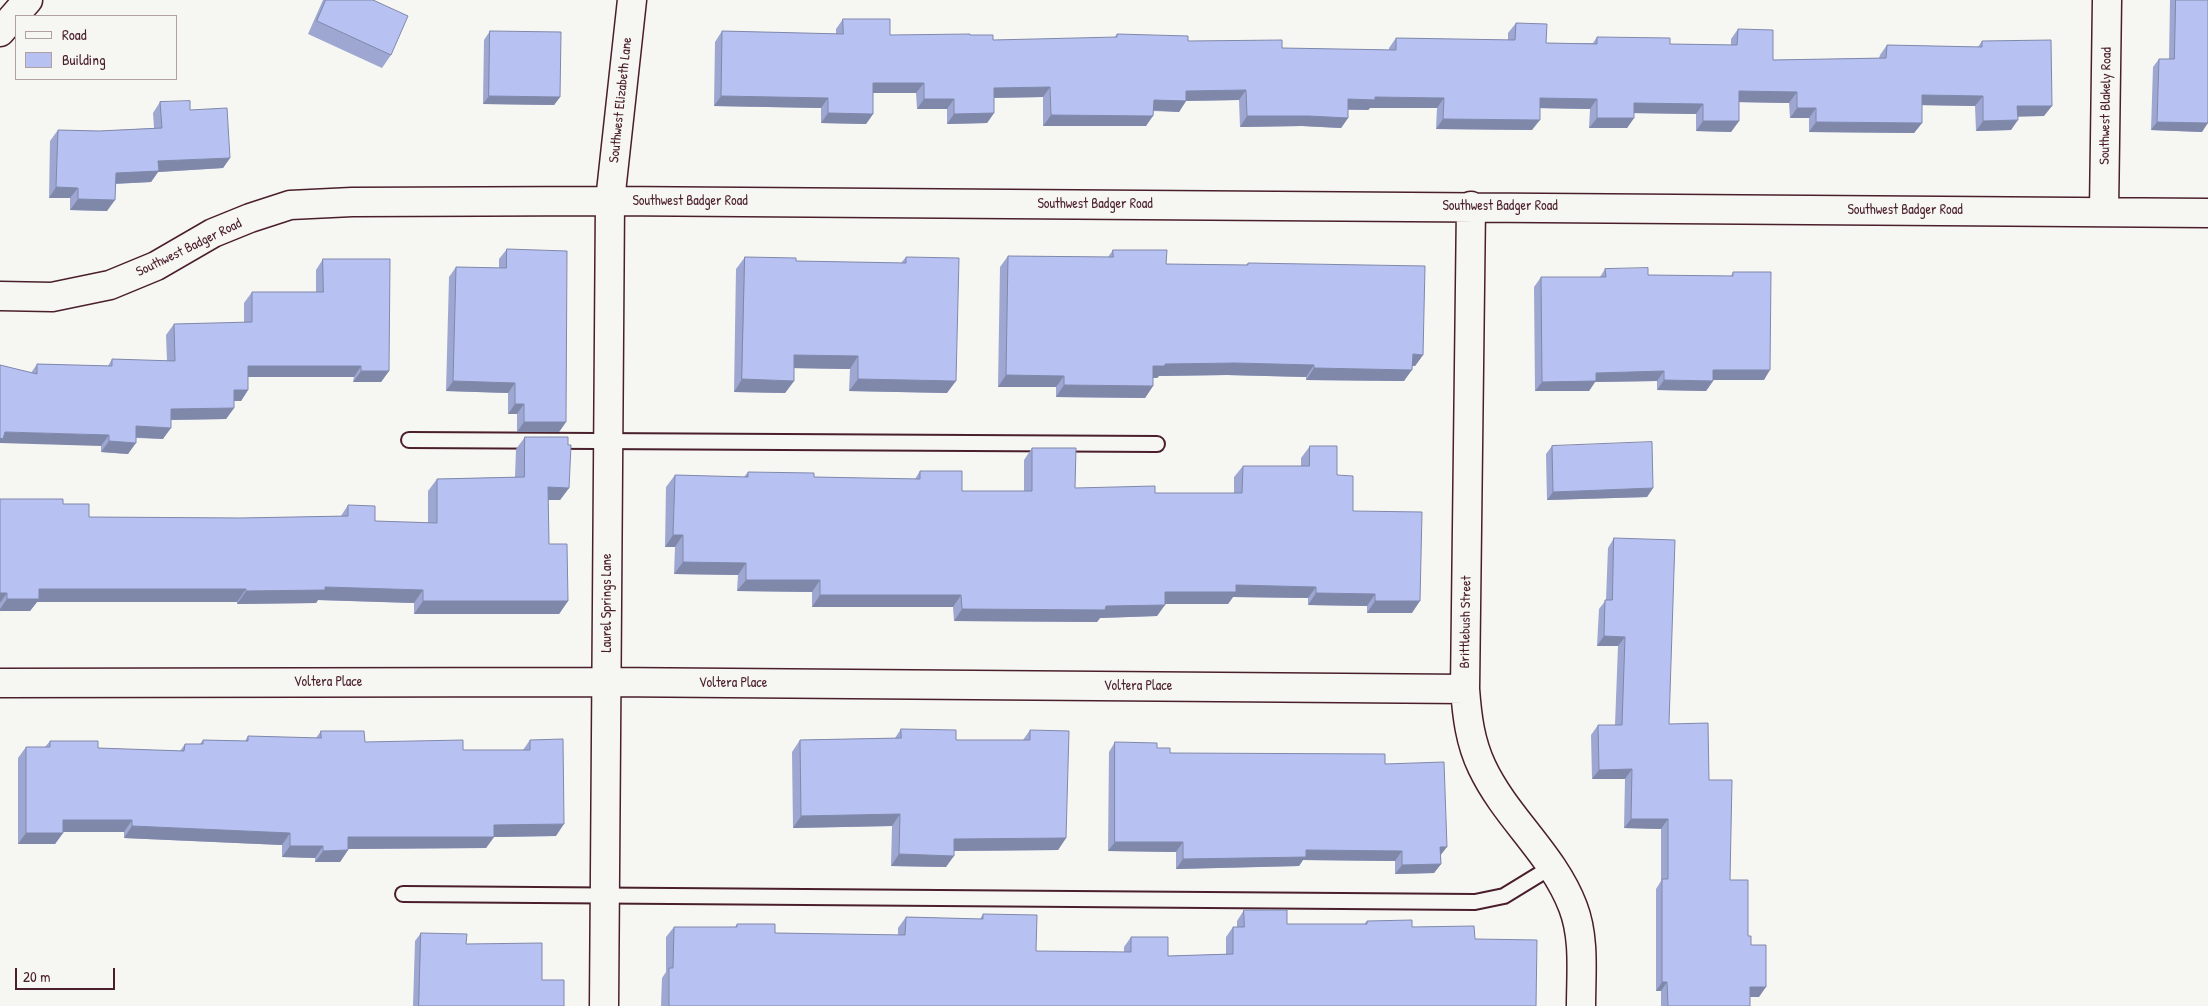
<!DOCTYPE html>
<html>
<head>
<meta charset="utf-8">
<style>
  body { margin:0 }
  #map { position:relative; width:2208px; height:1006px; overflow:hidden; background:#f6f6f2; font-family:"Patrick Hand",sans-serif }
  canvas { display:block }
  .legend { position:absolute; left:15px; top:15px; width:162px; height:65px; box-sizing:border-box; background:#f6f6f2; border:1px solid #b1a0a2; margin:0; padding:6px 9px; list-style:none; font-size:15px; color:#4a1f2b }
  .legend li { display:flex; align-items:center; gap:10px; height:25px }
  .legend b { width:25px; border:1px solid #b1a0a2 }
  .scale { position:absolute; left:15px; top:968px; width:100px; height:22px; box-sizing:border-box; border:2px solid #4a1f2b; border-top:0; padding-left:6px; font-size:15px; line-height:18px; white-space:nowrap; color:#4a1f2b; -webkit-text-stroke:4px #f6f6f2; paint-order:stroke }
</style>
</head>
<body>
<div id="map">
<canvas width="2208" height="1006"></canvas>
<ul class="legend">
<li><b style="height:6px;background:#f6f6f2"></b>Road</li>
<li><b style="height:14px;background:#b7c2f3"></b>Building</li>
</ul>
<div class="scale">20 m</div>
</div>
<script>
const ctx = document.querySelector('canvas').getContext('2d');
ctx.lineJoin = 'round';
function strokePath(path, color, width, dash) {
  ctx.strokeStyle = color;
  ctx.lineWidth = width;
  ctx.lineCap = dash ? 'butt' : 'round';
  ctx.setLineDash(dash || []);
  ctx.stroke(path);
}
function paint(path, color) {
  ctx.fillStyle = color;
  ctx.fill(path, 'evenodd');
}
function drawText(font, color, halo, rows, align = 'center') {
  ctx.font = font + ' "Patrick Hand",sans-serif';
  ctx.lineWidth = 5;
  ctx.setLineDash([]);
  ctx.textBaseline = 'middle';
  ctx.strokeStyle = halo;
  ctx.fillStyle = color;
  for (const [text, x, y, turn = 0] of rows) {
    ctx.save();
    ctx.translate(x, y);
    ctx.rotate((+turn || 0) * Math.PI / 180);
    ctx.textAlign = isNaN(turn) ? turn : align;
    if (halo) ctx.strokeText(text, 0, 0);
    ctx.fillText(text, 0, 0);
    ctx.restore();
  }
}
const service = new Path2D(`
  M409,440L1157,444
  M403,894L1475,902L1504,896L1553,866`);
const minor = new Path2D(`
  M1471,206L1465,689C1467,716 1470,742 1482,767C1506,818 1553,854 1573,907C1585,938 1581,974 1581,1006
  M2104,211L2107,0
  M0,296L52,297L110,285L156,266L213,233L250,218L290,205L352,202L610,201L2208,213
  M0,683L606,682L1465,689
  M604,1006L610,201L632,0`);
const secondary = new Path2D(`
  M0,32L28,0`);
strokePath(service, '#4a1f2b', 18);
strokePath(minor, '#4a1f2b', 31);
strokePath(secondary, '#4a1f2b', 31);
strokePath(service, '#f6f6f2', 14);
strokePath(minor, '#f6f6f2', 28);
strokePath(secondary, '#f6f6f2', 28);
paint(new Path2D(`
  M323,0H373L391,55L382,68L308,34Z
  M2170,0H2208L2202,132L2151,130L2153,67L2159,59H2169Z
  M843,19L890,35H970L993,40L1114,38L1117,34L1188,41L1282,48L1389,50V48L1396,38L1508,40V33L1516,23L1546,43H1593L1597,37L1670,44L1731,45V39L1738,29L1773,60L1879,58L1880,55L1887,45L1978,47L1982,41L2044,116H2018L2011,130L1976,131L1975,106L1922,105V123L1914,133L1809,132V118H1790L1789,103L1739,102V121L1731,132L1696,131V114L1634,113V118L1627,128H1589L1590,109L1540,108L1532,130L1436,129L1437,108H1370L1368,110H1348V118L1341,128L1302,126L1240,127L1239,100L1186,101L1179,112L1153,111L1146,126H1043V97L994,98V113L987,123L947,124V109H917L916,93H873V114L866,124L821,123V108L714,106L715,42L722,31L836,34V29Z
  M490,31L560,97L554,105L483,104L484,40Z
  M160,102L190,110L230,158L223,168L158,172L151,182L115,184L107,211L70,210V198H49L50,141L58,130L99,131L154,128L153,113Z
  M507,249L566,422L559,432H517V414H508V393L446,391L449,277L456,267L499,268V259Z
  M1113,250L1166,264L1246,265L1248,263L1423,355L1415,366H1412L1404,381L1306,380V377L1227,375L1159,376L1157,378H1153V386L1145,398L1056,397V387H998L1000,267L1008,256L1108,257Z
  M745,257L796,261L901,263L906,257L947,393L849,391L850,369L794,368V381L785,393L734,392L736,269Z
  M323,259L389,371L381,382H353L354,377H248V390L241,401H234V408L226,419L171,420L163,439L136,438L128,454L101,452V446L31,373L37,364L108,366L112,359L167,361L166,335L174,324L244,323V303L252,292H316V270Z
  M1605,269L1648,275L1731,276L1733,272L1764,380H1713V381L1706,391L1657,390V381L1595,382L1589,391H1535L1534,287L1541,277H1600Z
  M525,437L569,488L560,500H548L549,544L568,601L559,614H414V603L318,600L316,603L237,604V602H37L30,611H0V499L63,504L89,517L241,518L341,516L348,505L375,521L428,523V491L437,479L515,477L516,449Z
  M1310,446L1337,475L1353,511L1412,613H1367V606L1308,605V598L1233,597L1228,604H1165L1157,616L1100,618L1097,622L954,621L953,607H812V592L737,591L738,575L674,574L675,547H665L666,487L675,475L744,477L748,472L814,477L915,479L920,471L962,491H1024V460L1032,448L1075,488L1155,493H1234V477L1243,466H1301V458Z
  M1552,446L1653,488L1647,497L1547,500L1546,454Z
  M1614,538L1669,724L1709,780L1730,880L1748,936L1751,945L1759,997H1750V1006H1661V991H1656V889L1661,881V829L1624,828L1625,779H1592L1591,735L1598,725H1615L1618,646H1597L1599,609L1606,600L1608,548Z
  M901,729L956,740H1023L1030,730L1066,838L1058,850L954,851L946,867L891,866L892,826L793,828L792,752L800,740L895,738Z
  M321,731L365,742L463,750H523L530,740L556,836L494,837L486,848L348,849V850L340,862H315V858L282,857V845L124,838V832H63V833L55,844H18V758L26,747H45L50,741L98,748L180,751L185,744H200L203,740L245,741L248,736L316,738Z
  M1115,742L1157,748L1170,753L1385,764L1441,855V864L1434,873L1395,874V861L1303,860L1299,866L1176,869V852L1108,851L1109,752Z
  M1244,910L1287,924H1364L1367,921L1412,927L1475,939L1536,1006H661L662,978L666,972V937L674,927H735L737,924L775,933L898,935V928L906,917L980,919L983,914L1036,951L1124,952V947L1131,937L1168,956L1226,954V937L1233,927H1237V921Z
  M421,933L466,944L564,1006H413L415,941Z`), '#9da7d1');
paint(new Path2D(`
  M873,83H924L916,93H866Z
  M1050,87L1043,97L987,98L994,88Z
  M1246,90L1239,100L1180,101H1186L1179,112L1147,110L1154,100L1186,91Z
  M1739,91L1797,92L1789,103L1732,102Z
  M1922,95L1983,96L1975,106L1915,105Z
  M489,96L560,97L554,105L483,104Z
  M721,96L828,98L821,108L714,106Z
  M1375,97L1444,98L1437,108H1370L1368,110L1341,109L1348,99Z
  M1540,98L1597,99L1590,109L1533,108Z
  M924,99H954L947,109H917Z
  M1634,103L1703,104L1696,114L1627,113Z
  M2017,106H2052L2044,116L2010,117Z
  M1797,108H1816L1809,118H1790Z
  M828,113L873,114L866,124L821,123Z
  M994,113L987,123L947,124L954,114Z
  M1051,115L1153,116L1146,126H1043Z
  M1247,116H1309L1348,118L1341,128L1302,126L1240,127Z
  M1597,118H1634L1627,128H1589Z
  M1443,119L1540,120L1532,130L1436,129Z
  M2018,120L2011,130L1976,131L1983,121Z
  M1703,121H1739L1731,132L1696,131Z
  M1816,122L1922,123L1914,133L1809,132Z
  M2157,122L2208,123L2202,132L2151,130Z
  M230,158L223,168L158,172L151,182L108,184L116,173L158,161Z
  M56,187L78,188L70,198H49Z
  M78,199L115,200L107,211L70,210Z
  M1413,354L1423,355L1415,366H1405Z
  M794,355L858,356L850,369L786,368Z
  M1235,363L1314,365L1306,377L1227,375L1159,376L1157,378H1145L1153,366L1165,364Z
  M248,366H361L354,377H240Z
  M1314,368L1412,370L1404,381L1306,380Z
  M1713,370H1770L1764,380H1706Z
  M361,371H389L381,382H353Z
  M1664,371L1657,381L1595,382L1589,391H1535L1542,382L1596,373Z
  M1006,375L1064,376L1056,387H998Z
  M742,379L794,381L785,393L734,392Z
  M858,379L956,381L947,393L849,391Z
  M1664,380L1713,381L1706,391L1657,390Z
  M453,381L515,383L508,393L446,391Z
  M1064,385L1153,386L1145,398L1056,397Z
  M234,390H248L241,401H226Z
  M515,404H524L517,414H508Z
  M234,408L226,419L164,420L171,409Z
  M524,422H566L559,432H517Z
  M136,426L171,428L163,439L129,437Z
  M5,432L109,435L101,446L0,443V438Z
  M109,441L136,443L128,454L101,452Z
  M548,487L569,488L560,500H539Z
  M1653,488L1647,497L1547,500L1553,492Z
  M673,535H683L675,547H665Z
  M683,562L746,563L738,575L674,574Z
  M746,580H820L812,592L737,591Z
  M1236,585L1316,587L1308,598L1233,597L1228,604H1156L1165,592Z
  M325,587L423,590L414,603L318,600L316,603L237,604L246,591Z
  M39,589H246L237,602H37L30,611H0V609L7,599Z
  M0,593H7L0,603Z
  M1316,593L1375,594L1367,606L1308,605Z
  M820,595H961L953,607H812Z
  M423,601H568L559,614H414Z
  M1375,601H1420L1412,613H1367Z
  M1165,605L1157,616L1100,618L1097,622L954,621L962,609Z
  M1604,636L1625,637L1618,646H1597Z
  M1632,769L1625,779H1592L1599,770Z
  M900,814L892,826L793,828L801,816Z
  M1631,819H1668L1661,829L1624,828Z
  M63,820H132L124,832H55Z
  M564,824L556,836L494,837L486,848L340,849L348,837L494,825Z
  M132,826L290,833L282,845L124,838Z
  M26,833H63L55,844H18Z
  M1066,838L1058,850L946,851L954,839Z
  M1115,842H1183L1176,852L1108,851Z
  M290,846H323L315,858L282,857Z
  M1440,847H1447L1440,856Z
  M348,850L340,862H315L323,851Z
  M1306,850L1402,851L1395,861L1303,860L1299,866L1176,869L1183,859Z
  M899,854L954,856L946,867L891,866Z
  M1441,864L1434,873L1395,874L1402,865Z
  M1662,982H1667L1661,991H1656Z
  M1750,987H1766L1759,997H1743Z`), '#8088aa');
const building = new Path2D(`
  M326,0H373L408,16L391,55L317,21Z
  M2176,0H2208V123L2157,122L2159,59H2174Z
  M843,19H890V35L970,34V35H993V40L1117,37V34L1188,36V41L1282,40V48L1396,50V38L1515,40L1516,23L1547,24L1546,43L1597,44V37L1670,38V44L1737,45L1738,29L1773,30V60L1886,58L1887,45L1982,47V41L2051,40L2052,106H2017L2018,120L1983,121V96L1922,95V123L1816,122V108H1797V92L1739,91V121H1703V104L1634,103V118H1597V99L1540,98V120L1443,119L1444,98L1375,97V100L1348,99V118L1309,116H1247L1246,90L1186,91V101L1154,100L1153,116L1051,115L1050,87L994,88V113L954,114V99H924V83H873V114L828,113V98L721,96L722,31L843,34Z
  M490,31L561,32L560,97L489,96Z
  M190,101V110L227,108L230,158L158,161L159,171L116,173L115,200L78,199V188L56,187L58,130L99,131L162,128L160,102Z
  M507,249L567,251L566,422H524V404H515V383L453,381L456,267L506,268Z
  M1113,250H1167L1166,264L1248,265V263L1425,266L1423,355L1413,354L1412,370L1314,368V365L1235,363L1165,364V366H1153V386L1064,385V376L1006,375L1008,256L1113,257Z
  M745,257L796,258V261L906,263V257L959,258L956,381L858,379V356L794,355V381L742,379Z
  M323,259H390L389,371H361V366H248V390H234V408L171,409V428L136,426V443L109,441V435L5,432L3,439L0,438V365L37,374V364L112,366V359L175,361L174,324L252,322V292H323Z
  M1648,268V275L1733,276V272H1771L1770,370H1713V381L1664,380V371L1596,373V381L1542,382L1541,277H1606L1605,269Z
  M525,437H568V445H571L569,488L548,487L549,544H567L568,601H423V590L325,587V590L246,591V589H39V599H7V593H0V499H63V504H89V517L241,518L348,516V505L375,506V521L437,523V479L524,477Z
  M1652,442L1653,488L1553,492L1552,446Z
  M1310,446H1337V475L1353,476V511L1422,512L1420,601H1375V594L1316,593V587L1236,585V592H1165V605L1106,606L1105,610L962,609L961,595H820V580H746V563L683,562V535H673L675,475L748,477V472L814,473V477L920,479V471H962V491H1032V448H1076L1075,488L1155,486V493H1242L1243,466H1309Z
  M1614,538L1675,540L1669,724L1708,723L1709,780H1732L1730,880H1748V936H1751V945H1766V987H1750V1006H1668L1667,982H1662V879H1668V819H1631L1632,769L1599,770L1598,725H1622L1625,637L1604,636L1605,600H1612Z
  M901,729L956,730V740H1030V730L1069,731L1066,838L954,839V856L899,854L900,814L801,816L800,740L901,738Z
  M321,731H364L365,742L463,740V750H530V740L563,739L564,824L494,825V837H348V850L323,851V846H290V833L132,826V820H63V833H26V747H50V741H98V748L184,751L185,744H203V740L248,741V736L321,738Z
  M1115,742L1157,743V748H1170V753L1385,754V764L1444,762L1447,847H1440L1441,864L1402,865V851L1306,850V857L1183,859V842H1115Z
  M1244,910H1287V924H1367V921L1412,920V927L1474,926L1475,939L1537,940L1536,1006H669V968H673L674,927H737V924H775V933L905,935L906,917L983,919V914L1037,915L1036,951L1131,952V937H1168V956L1233,954V927H1244Z
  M421,933L467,934L466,944L542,943V980H564V1006H419Z`);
paint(building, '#b7c2f3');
strokePath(building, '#8088aa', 1);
drawText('14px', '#4a1f2b', '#f6f6f2', [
  ["Southwest Elizabeth Lane",621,100,-84],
  ["Southwest Blakely Road",2106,106,-89],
  ["Southwest Badger Road",690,201],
  ["Southwest Badger Road",1095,204],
  ["Southwest Badger Road",1500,206],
  ["Southwest Badger Road",1905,210],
  ["Southwest Badger Road",189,248,-26],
  ["Laurel Springs Lane",607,603,-90],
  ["Brittlebush Street",1466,622,-89],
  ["Voltera Place",328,682],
  ["Voltera Place",733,683],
  ["Voltera Place",1138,686]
]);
</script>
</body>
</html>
